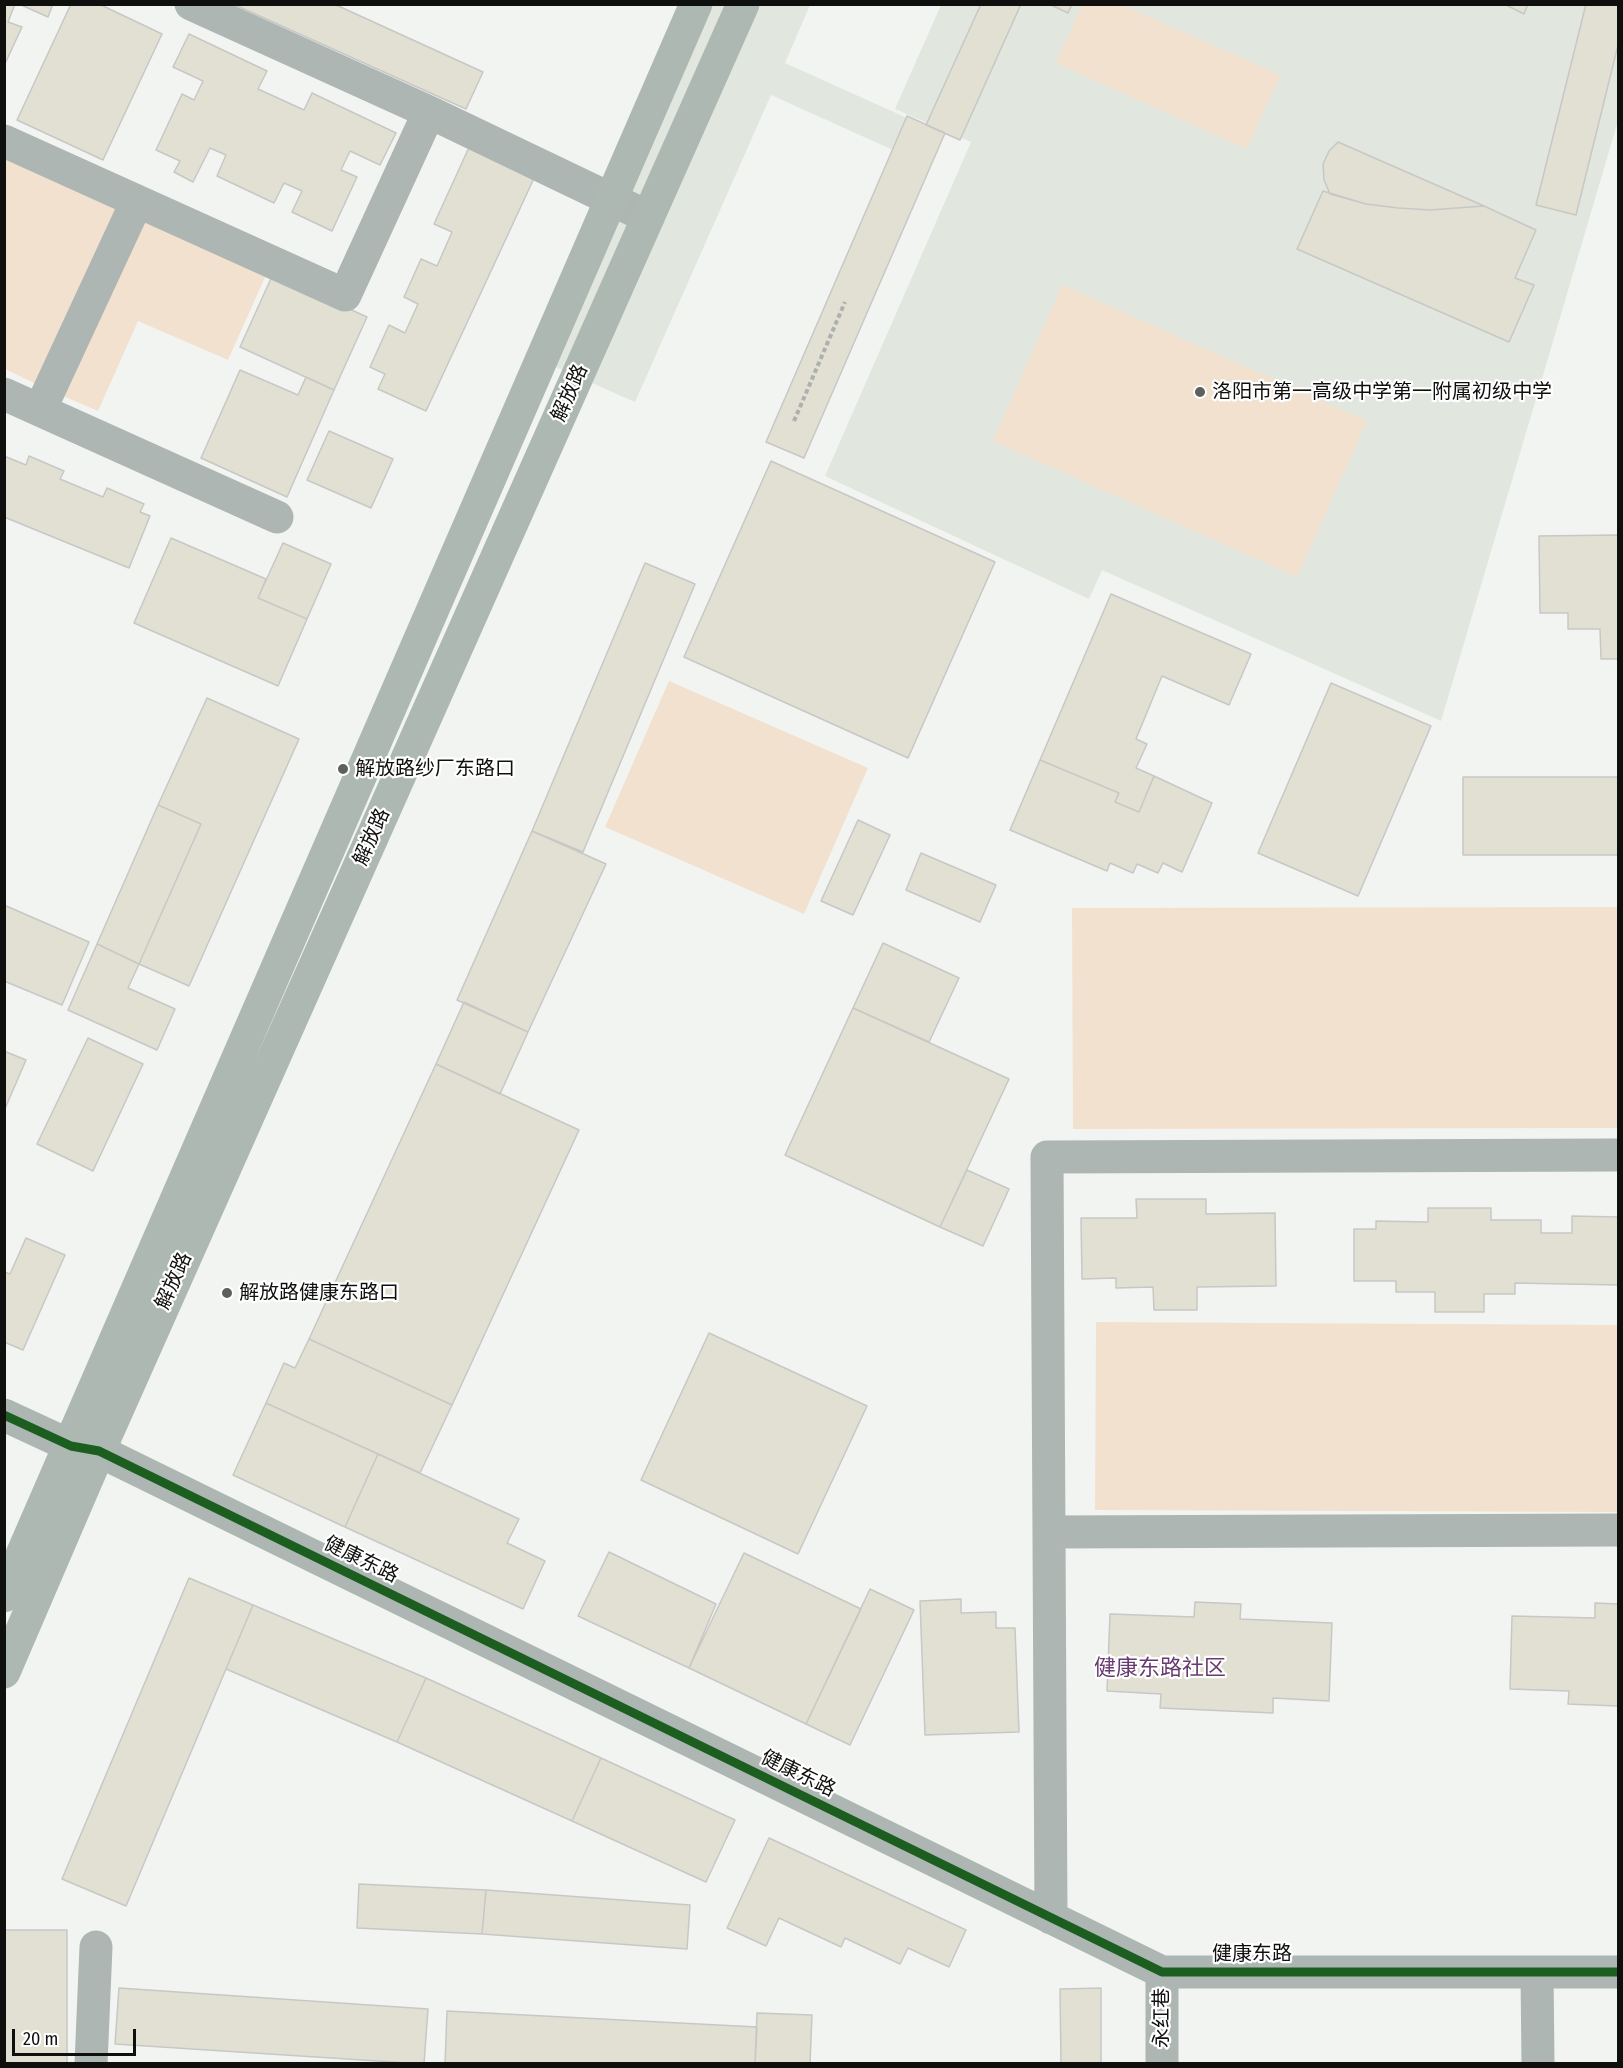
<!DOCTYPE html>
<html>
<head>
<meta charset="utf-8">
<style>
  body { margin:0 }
  #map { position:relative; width:1623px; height:2068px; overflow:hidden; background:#f2f4f1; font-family:"Fira Sans Condensed",sans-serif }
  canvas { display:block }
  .frame { position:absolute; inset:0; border:6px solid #0f100e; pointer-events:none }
  .scale { position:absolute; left:12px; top:2029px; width:124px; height:27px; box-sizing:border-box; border:3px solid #0f100e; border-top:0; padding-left:8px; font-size:18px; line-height:21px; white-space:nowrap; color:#0f100e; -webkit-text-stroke:4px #fff; paint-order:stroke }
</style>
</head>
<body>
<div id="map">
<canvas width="1623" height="2068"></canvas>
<div class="frame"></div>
<div class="scale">20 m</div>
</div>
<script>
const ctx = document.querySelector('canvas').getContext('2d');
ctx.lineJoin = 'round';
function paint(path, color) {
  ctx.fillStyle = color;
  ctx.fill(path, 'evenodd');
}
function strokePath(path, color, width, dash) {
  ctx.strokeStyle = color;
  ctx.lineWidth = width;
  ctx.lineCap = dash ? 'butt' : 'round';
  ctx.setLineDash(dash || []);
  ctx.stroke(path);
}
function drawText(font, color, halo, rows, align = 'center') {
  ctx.font = font + ' "Fira Sans Condensed","Noto Sans SC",sans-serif';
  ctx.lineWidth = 4.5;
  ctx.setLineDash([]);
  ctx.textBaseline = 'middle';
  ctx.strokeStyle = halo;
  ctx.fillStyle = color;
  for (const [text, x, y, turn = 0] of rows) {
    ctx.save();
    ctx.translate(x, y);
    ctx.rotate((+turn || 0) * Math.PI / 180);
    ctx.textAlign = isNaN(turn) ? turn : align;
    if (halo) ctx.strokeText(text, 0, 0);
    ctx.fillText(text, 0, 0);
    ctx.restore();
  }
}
paint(new Path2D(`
  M697,5H810L785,63L938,132L771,431L893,150L771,95L635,402L540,360Z
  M941,5H1618V121L1441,721L1102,570L1089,599L825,476L971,142L895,109Z`), '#e1e6de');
paint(new Path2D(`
  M1122,5L1280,75L1247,149L1056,63L1082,5Z
  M4,154L122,210L38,385L5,369Z
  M140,219L266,275L228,360L138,321L98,411L63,396Z
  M1062,285L1367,421L1297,577L993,441Z
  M669,681L868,768L804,914L605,827Z
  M1618,907V1128L1073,1129L1072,908Z
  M1096,1322L1618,1325V1512L1095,1510Z`), '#f3e1cf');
const building = new Path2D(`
  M4,4H15L8,22L22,27L4,66Z
  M19,4H53L48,17Z
  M71,4H99L162,34L103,160L17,120Z
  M233,4H334L483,72L466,109Z
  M981,4H1021L960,140L926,125Z
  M1049,4H1072L1068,13Z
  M1504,4H1528L1524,14Z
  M1586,4H1618V45L1576,215L1536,205Z
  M189,34L267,71L258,89L304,110L312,93L396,133L380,165L350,151L341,170L357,177L332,231L292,212L302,191L284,183L274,203L217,176L226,155L210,148L193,182L174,172L180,161L156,150L182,94L194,100L203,81L173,67Z
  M907,116L945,133L804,458L766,442Z
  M1338,142L1484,206L1430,210L1398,208L1366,204L1330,194L1324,180L1323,164L1329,151Z
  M471,143L536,174L426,411L378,389L385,374L370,367L389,325L405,333L418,304L404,297L421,259L437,266L452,232L434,224Z
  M1323,191L1366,204L1398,208L1430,210L1484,206L1536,230L1515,278L1534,285L1509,342L1297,249Z
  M273,274L367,317L334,390L240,347Z
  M240,370L298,395L306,377L334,390L287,497L201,458Z
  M329,431L393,459L371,508L307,480Z
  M4,456L26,465L29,456L64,471L60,479L103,497L107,488L144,504L140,512L150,516L129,568L4,517Z
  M771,461L995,562L908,758L684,657Z
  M1618,535V659H1601L1600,629H1568V613H1540L1539,536Z
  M171,538L266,579L258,598L307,619L278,686L134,623Z
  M283,543L331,564L307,619L258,598Z
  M645,563L695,584L583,852L532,831Z
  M1111,594L1251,654L1229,705L1162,676L1136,739L1147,744L1136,768L1154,776L1139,812L1115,802L1119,793L1040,760Z
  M1331,683L1431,726L1358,896L1258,853Z
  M207,698L299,739L189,986L139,964L201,824L158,805Z
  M1040,760L1119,793L1115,802L1139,812L1154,776L1212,803L1182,872L1163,863L1158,873L1137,864L1133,873L1110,863L1107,871L1010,830Z
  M1463,777H1618V855H1463Z
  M158,805L201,824L139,964L97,944Z
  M858,820L890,835L853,915L821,901Z
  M532,831L606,864L528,1032L457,1000Z
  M921,853L996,885L980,922L906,890Z
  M4,905L89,942L62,1005L4,981Z
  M883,943L959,978L929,1042L853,1008Z
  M97,944L139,964L128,988L175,1009L157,1050L68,1010Z
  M464,1002L528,1032L500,1094L436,1064Z
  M853,1008L1009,1079L940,1227L785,1155Z
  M88,1038L143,1064L93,1171L37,1144Z
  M4,1051L26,1060L4,1111Z
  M436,1064L579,1130L452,1405L309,1339Z
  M967,1170L1009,1189L983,1246L940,1227Z
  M1136,1199H1206V1214L1275,1213L1276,1286L1197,1287V1310H1154L1153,1287L1116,1288V1278L1082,1279L1081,1218H1137Z
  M1428,1208H1491V1220H1541V1233H1572V1216L1618,1217V1285L1515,1283V1294H1484V1312H1435V1292H1396V1281H1354V1229H1376V1221L1428,1222Z
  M26,1238L65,1255L23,1350L4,1342V1272L10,1274Z
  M709,1333L867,1406L798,1554L641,1480Z
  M309,1339L452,1405L420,1473L266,1403L284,1363L295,1368Z
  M266,1403L378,1454L345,1527L233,1475Z
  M378,1454L519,1519L507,1543L545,1561L523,1609L345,1527Z
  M609,1552L716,1604L689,1668L578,1616Z
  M744,1553L861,1609L806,1724L689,1668Z
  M189,1578L253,1605L126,1906L62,1879Z
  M870,1589L914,1610L850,1745L806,1724Z
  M961,1599V1613L996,1612V1628H1015L1019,1732L925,1735L920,1601Z
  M1195,1602L1241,1604L1240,1619L1332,1623L1329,1701L1273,1698V1713L1160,1708L1161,1694L1107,1691L1110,1614L1194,1617Z
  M1595,1603L1618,1604V1706L1568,1704L1569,1691L1510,1689L1512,1616L1595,1618Z
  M253,1605L426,1678L397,1742L226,1669Z
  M426,1678L601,1758L572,1821L397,1742Z
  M601,1758L735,1820L706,1882L572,1821Z
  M769,1838L966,1930L949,1967L908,1948L900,1964L845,1938L841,1947L779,1918L766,1946L727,1928Z
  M359,1884L486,1890L482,1934L357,1928Z
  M486,1890L690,1905L687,1949L482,1934Z
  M4,1930H67V2064H4Z
  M119,1988L428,2009L424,2064L115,2044Z
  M1101,1988V2064H1061L1060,1989Z
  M447,2011L757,2027L755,2064H445Z
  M757,2013L812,2015L810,2064H755Z`);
paint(building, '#e2e0d3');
strokePath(building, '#c7c8c6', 1.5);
strokePath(new Path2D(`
  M794,421L845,302`), '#acb0ae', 4, [4.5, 3]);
strokePath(new Path2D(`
  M191,4L429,112L648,217
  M4,141L345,295L429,112
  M4,394L277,517
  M40,410L137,201
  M4,1415L71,1446L99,1451L1162,1972H1618
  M1049,1532L1618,1530
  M1051,1918L1047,1157L1618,1155
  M1537,1972L1538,2064
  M91,2064L96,1947
  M1162,2064V1972`), '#adb6b2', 33);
strokePath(new Path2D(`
  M4,1596L696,4
  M4,1672L99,1451L743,4`), '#aeb8b3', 33);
strokePath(new Path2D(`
  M4,1415L71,1446L99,1451L1162,1972H1618`), '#1b5e20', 9);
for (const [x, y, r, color] of [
  [1200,392,6,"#5e605d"],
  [343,769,6,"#5e605d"],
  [227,1293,6,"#5e605d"]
]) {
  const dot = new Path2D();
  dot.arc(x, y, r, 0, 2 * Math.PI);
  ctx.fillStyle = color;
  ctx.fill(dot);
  strokePath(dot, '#fff', 2);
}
drawText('20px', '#0f100e', '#fff', [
  ["洛阳市第一高级中学第一附属初级中学",1212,392],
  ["解放路纱厂东路口",355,769],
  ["解放路健康东路口",239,1293]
], 'left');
drawText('20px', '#0f100e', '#fff', [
  ["解放路",570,393,-66],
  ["解放路",372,837,-66],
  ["解放路",174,1281,-66],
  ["健康东路",361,1560,26],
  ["健康东路",798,1774,26],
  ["健康东路",1252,1954],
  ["永红巷",1162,2018,-90]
]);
drawText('22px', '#683b70', '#fff', [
  ["健康东路社区",1160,1669]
]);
</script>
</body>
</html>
